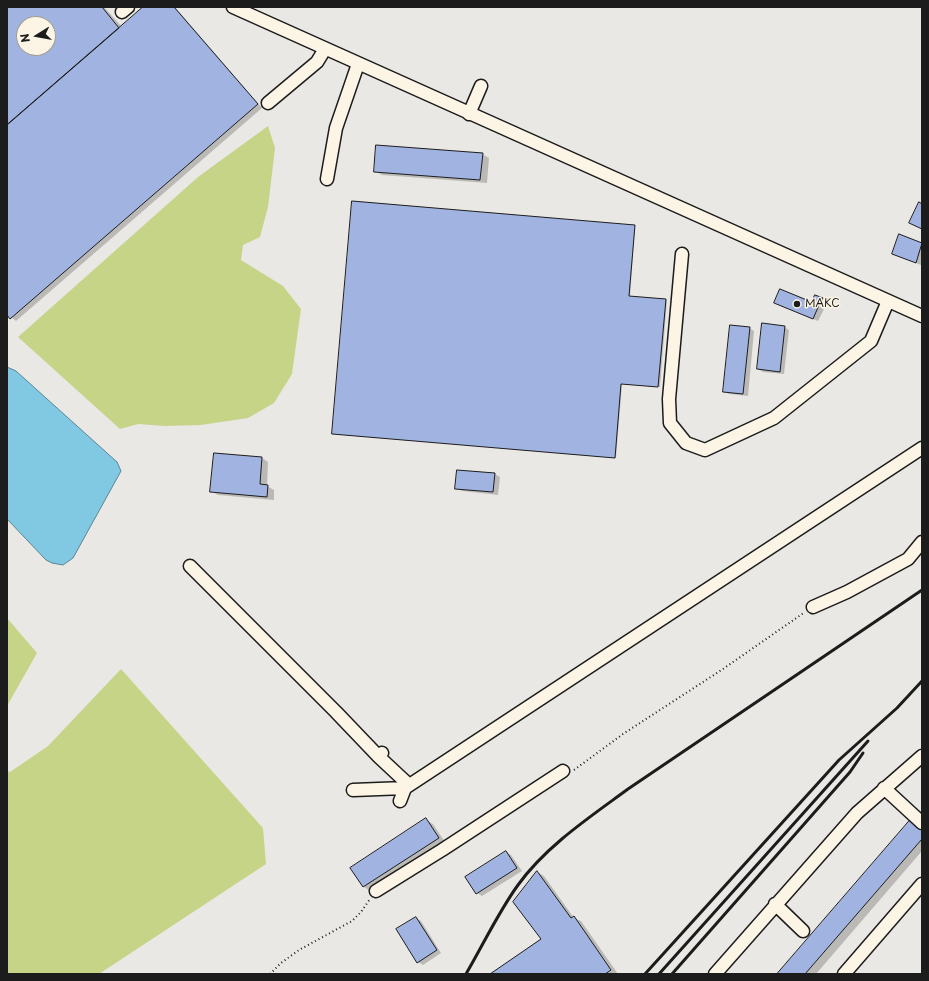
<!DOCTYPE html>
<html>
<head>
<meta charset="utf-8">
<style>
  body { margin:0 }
  #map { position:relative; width:929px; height:981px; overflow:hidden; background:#eae8e4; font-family:"Playpen Sans",sans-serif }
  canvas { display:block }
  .frame { position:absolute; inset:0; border:8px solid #1c1c1c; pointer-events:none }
  .north { position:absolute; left:16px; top:16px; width:40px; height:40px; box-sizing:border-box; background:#fcf5e5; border:1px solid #a29e95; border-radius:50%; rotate:259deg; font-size:11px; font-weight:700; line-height:16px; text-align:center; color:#1c1c1c }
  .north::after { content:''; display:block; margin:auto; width:14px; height:18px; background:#1c1c1c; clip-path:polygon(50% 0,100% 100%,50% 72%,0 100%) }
</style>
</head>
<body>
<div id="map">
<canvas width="929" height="981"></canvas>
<div class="frame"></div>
<div class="north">N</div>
</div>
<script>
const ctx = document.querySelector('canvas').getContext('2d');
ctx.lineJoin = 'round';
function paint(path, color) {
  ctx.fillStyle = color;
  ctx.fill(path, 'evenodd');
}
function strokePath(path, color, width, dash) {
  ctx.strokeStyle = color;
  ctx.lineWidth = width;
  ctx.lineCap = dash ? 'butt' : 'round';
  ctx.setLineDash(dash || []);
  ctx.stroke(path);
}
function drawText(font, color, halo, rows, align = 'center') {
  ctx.font = font + ' "Playpen Sans",sans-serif';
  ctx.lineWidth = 3;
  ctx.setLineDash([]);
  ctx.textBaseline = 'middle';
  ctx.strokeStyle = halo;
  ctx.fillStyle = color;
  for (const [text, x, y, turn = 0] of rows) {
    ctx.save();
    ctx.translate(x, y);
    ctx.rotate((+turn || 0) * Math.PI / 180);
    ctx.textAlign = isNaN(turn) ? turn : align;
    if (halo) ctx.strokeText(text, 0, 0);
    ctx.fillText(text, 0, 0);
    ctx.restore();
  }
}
paint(new Path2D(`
  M268,126L275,148L268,207L260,237L243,245L241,260L283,286L301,309L292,374L274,403L248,418L201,425L165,426L138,424L120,429L18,337L198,177Z
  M7,618L37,653L7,706Z
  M121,669L263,828L266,864L99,974H7V771L10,772L48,746Z`), '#c6d488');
const water = new Path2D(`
  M7,367L16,371L117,462L121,471L73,558L63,565L52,563L46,560L7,519Z`);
paint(water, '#81c9e2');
strokePath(water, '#598493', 1);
paint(new Path2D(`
  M7,7H104L122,27L145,7H175L262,108L16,321L7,314ZM24,24H48V48H24Z
  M482,154L489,158L487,183L382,175L375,171Z
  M635,226L630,297L667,300L660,387L622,384L616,458L334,434Z
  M899,236L922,244L921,265L893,254Z
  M816,296L823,300L821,305L817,304Z
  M781,306H818L824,309L818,321Z
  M784,327L789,330L784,374L763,372L758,369Z
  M749,328L754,331L748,396L729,394L724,391Z
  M262,458L268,462L267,486L274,490V500L218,495L211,491Z
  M495,474L500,477L498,495L462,491L456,488Z
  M426,820L433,824L445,842L370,891L363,886Z
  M922,827V851L816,974H778Z
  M506,852L511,855L522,871L482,896L477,893Z
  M537,872L544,876L574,918L581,921L618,974H492L542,939Z
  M416,918L421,921L441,953L423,965L418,962Z`), '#0003');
const building = new Path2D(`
  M7,7H102L119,28L7,125ZM24,24H48V48H24Z
  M143,7H174L258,104L10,319L7,315V125Z
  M376,145L483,153L480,180L374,172Z
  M352,201L635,225L629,296L666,299L658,387L621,384L615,458L332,434Z
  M919,202L922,204V229L909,223Z
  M899,234L922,243L916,263L892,254Z
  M780,289L819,305L813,319L774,303Z
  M815,295L823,298L819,305L812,302Z
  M762,323L785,326L780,372L757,369Z
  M730,325L750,327L743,394L723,392Z
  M214,453L262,457L260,484L268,485L267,497L210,492Z
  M457,470L495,473L493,492L455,489Z
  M426,818L439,838L363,887L350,868Z
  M911,819L922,828V839L805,974H777Z
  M506,851L517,868L476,894L465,877Z
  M537,871L571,918L574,916L611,970L605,974H490L541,939L513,902Z
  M416,917L437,950L417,963L396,929Z`);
paint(building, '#a1b3e1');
strokePath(building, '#1c1c1c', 1);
const minor = new Path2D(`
  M233,7L922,316
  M122,12L128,7
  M268,103L317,62L325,49
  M469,114L481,86
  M327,179L336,128L358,64
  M682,254L669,399L670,423L686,443L705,450L774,418L871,341L888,301
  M190,566L336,712L379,757
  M813,607L847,592L908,559L922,542
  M382,753L379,757L409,785
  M884,788L922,823
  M353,790L405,788
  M400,801L405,788L922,448
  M376,891L442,850L563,771
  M775,904L803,931
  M715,974L857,813L922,756
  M844,974L922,884`);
strokePath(minor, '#1c1c1c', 15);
strokePath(new Path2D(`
  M574,770L623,734L723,669L805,612
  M270,974L281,963L299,950L352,921L361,912L370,899`), '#1c1c1c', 2, [1, 3]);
strokePath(minor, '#fcf5e5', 12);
strokePath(new Path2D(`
  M466,974C483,945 499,911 518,885C546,846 590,817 628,789L922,590
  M645,974L839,760L897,708L922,681
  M659,974L868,741
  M672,974L850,772L863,753`), '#1c1c1c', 3);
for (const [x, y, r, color] of [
  [797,304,4,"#1c1c1c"]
]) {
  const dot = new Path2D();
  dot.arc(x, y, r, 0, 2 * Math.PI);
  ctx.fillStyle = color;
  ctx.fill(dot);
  strokePath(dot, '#fcf5e5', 1.5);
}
drawText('11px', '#1c1c1c', '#fcf5e5', [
  ["МАКС",805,304]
], 'left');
</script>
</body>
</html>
